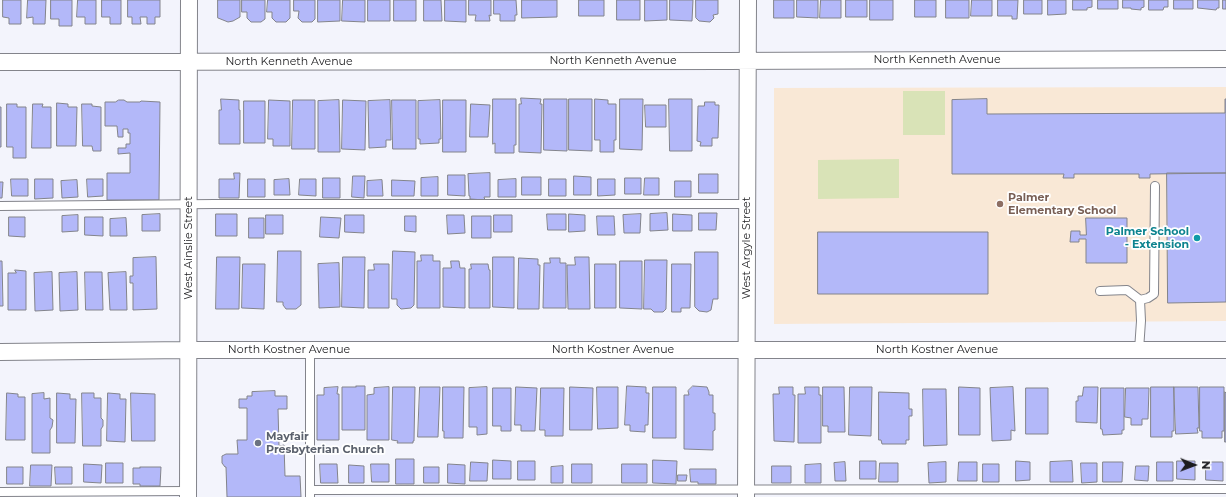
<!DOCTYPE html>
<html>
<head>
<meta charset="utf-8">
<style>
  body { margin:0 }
  #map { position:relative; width:1226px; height:497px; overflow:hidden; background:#f3f4fc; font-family:Montserrat,sans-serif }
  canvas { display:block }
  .north { position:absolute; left:1174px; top:445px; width:40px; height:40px; -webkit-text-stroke:3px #fff; paint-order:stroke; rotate:91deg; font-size:11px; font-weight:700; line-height:16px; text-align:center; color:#1b1b1e }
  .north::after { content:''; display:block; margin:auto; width:14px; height:18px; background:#1b1b1e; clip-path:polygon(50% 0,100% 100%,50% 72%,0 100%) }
</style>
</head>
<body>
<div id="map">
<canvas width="1226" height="497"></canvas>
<div class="north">N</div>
</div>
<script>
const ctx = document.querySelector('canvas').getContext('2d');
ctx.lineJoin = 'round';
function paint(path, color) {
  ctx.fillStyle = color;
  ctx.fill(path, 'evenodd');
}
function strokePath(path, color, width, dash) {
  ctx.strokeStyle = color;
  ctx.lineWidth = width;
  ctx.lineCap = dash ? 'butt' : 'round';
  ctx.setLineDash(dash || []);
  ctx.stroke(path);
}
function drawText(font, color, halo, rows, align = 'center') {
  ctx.font = font + ' Montserrat,sans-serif';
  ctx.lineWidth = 3.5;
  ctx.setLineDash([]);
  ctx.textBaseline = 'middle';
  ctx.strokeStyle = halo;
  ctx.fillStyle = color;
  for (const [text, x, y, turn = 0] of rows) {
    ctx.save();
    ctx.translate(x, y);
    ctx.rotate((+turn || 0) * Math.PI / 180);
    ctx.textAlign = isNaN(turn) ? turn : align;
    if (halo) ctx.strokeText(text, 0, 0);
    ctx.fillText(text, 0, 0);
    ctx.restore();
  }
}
paint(new Path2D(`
  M1226,87V321L774,324V88Z`), '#f9e8d6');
paint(new Path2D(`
  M903,91H945V135H903Z
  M899,159V198L818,199V160Z`), '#d9e3b7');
const building = new Path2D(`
  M3,0H21V24H9V18L3,17Z
  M28,0H46L45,24H33V17L27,18Z
  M51,0H72V26H59V19H51Z
  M78,0H96V24H85V17H77Z
  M102,0H121V24H110V17H102Z
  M128,0H160V17H155V24H147V17H140L141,24H132V17H128Z
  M218,0H240V17L233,21L228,22L218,18Z
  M242,0H265V19L261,22H251L247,18V12H242Z
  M268,0H290V18L286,22H276L272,18V12H267Z
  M294,0H315V19L312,22H302L298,18L299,11H294Z
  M318,0H340V21L318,22Z
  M343,0H365V22L342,21Z
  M368,0H390V21H368Z
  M394,0H416V21H394Z
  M424,0H441L442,21H424Z
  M445,0H466V22L445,21Z
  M469,0H491V16L489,15L490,21H475L476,15H469Z
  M494,0H516L517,15H515V21H500V14H494Z
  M522,0H557V17L522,18Z
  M579,0H604V16H579Z
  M617,0H640V20H617Z
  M645,0H667V20L645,21Z
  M670,0H693L692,21L670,20Z
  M696,0H718V14L713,15L714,18L710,22L699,21L696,18Z
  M774,0H794V18H774Z
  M797,0H818V18L797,17Z
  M821,0H841V18H820Z
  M846,0H867V17H846Z
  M870,0H893V20H870Z
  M915,0H936V17H915Z
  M946,0H969V18H946Z
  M972,0H992V16H971Z
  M998,0H1018L1017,19H1012V16H998Z
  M1024,0H1042V14H1024Z
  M1048,0H1066V14L1048,15Z
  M1073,0H1092V7L1087,8V10H1073Z
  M1098,0H1118V9H1098Z
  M1123,0H1144V7L1141,8V10L1131,9V8H1123Z
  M1149,0H1168V7H1164L1163,10H1149Z
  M1174,0H1193V9H1174Z
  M1198,0H1219V8H1217L1216,10L1198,8Z
  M1223,0H1226V9H1223Z
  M521,98L541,99L540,104H542L541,153L519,152V104H521Z
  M221,99L239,100V110H240V144H219V110H221Z
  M493,99H516V145H514V153H495V143L493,144Z
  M544,99H567V151L544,150Z
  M569,99H592V151L569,150Z
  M595,99L608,100V104H616V140H614V152H600V140H595Z
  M620,99H643L642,150L620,149Z
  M669,99H692V151H670Z
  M987,99V114L1225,113V99H1226V173L1150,174V178H1139V174H1074V178H1063L1064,174H952V100Z
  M119,100H124L127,102H140L141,101L160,102L159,200H107V173H130V153L118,154V148H126V144H130V133H128V129H123V137H118L117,126H105V102H115Z
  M269,100L290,101V146H273V139H268Z
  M293,100H315V149H292Z
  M339,100L340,152H318V101Z
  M343,100L366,101L365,150L342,149Z
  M390,100L391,140H386V147L369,148L368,101Z
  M392,100H416V149H393Z
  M440,100L441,139H439V143L420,144V139H418V101Z
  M443,100H466V152H443Z
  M244,101H265V143H244Z
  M705,102H715V105H719L718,138H712V146H700L701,142L697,141L698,106H704Z
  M57,103L68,104V107H77L76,146H57Z
  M7,104H17V107H26V158H13V147H7Z
  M33,104H43L42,107H51V148H32Z
  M82,104H92V106L101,107V151H93L92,146H83Z
  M471,104L490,105L488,137H470Z
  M645,105H666V127H646Z
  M0,107H1V147H0Z
  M234,173H240L239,198H219V179H234Z
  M490,173V197H484L485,200L470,199V196H469L468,174Z
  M1167,173H1226V302L1168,303Z
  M699,174H718V193H699Z
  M448,175H465V196L448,195Z
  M353,176H365L364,198L352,197Z
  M574,176L591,177V195H574Z
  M438,177V196H421V178Z
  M522,177H541V195H522Z
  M323,178H340V198H323Z
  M625,178H641V194H625Z
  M645,178H659V195H644Z
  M11,179H28V196H12Z
  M35,179H53V198L35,199Z
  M87,179H103V196L88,197Z
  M248,179H265V197H248Z
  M289,179L290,195H274V180Z
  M300,179H316V196L299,195Z
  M516,179V197H498V180Z
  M549,179H566V196H549Z
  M598,179H615V195L598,196Z
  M77,180L78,197L62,198L61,181Z
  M382,180L383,196H367V181Z
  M392,180L415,181L414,196H392Z
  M675,181H691V197H675Z
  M0,182H3L2,198H0Z
  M667,213L668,230L650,231V214Z
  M699,213H717L716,230H699Z
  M160,214V231H142V215Z
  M216,214H237V236H216Z
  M547,214H566V230H548Z
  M569,214L585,215V231L569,232Z
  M641,214L640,233H624L623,215Z
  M673,214L692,215V231H673Z
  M78,215V231L62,232V216Z
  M266,215H283V234H266Z
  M345,215H364V233L345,232Z
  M447,215H464L465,233L448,234Z
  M494,215H512V232H494Z
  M405,216H416V232L405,231Z
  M472,216H491V238H472Z
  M597,216H614L615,235H598Z
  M9,217H25V237L9,236Z
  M85,217H103V236L85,235Z
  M321,217L341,218L339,238L320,237Z
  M126,218L127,236H110V219Z
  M249,218H264V238H249Z
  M1086,218H1127V263H1086V239H1079V242H1070L1071,231H1080V235H1086Z
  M818,232H988V294H818Z
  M278,251H301V305L296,309H286L283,305V302H277Z
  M393,251L415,252L414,305L411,308L401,309L397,305V299H392Z
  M695,252H718V299H713L711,310L707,312L699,311L695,307Z
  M421,255H433V261H440V308H417V261H421Z
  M156,257L157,309L133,310V283H130V276H133V258Z
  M217,257H240L239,309H216Z
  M343,257H365L364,308L342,307Z
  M493,257H514V308L493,307Z
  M575,257H589L590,309H568L567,265H575Z
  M519,258L538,259V265H540L539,309H518Z
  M550,258H560V263H566V308H543L544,263H550Z
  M645,260H667L666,309L663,312H654L651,309H644Z
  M0,261H2L3,306H0Z
  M451,261H459L460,268H465V308L443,307V268H451Z
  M620,261H642V309L620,308Z
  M339,263L340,307L319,308L318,264Z
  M243,264H265L264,309L242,308Z
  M374,264H389V308H368V270H374Z
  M471,264H488L489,270H490V308H469V269H471Z
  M595,264H616V308H595Z
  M672,264H691L690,308H681V312H672Z
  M15,270L26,271V310H8V273H16Z
  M52,272L53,310L35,311L34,273Z
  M77,272L78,310L60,311L59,273Z
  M85,272H102L103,310H86Z
  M126,272L127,310H110L108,273Z
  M356,386H365V430H342V387H356Z
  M627,386L646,387V393H649L648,425H645V432L630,431V425H625Z
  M693,386L707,387L709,392V395H713V413H715V430L713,431V450L684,449V395H689L688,391Z
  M338,387L337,394H339V440H317V395H324V388Z
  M389,387V440H367V395L374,394V388Z
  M393,387H415L414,441H413V443H397L398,441L392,440Z
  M420,387H440L438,437H418Z
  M443,387H464L463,438H444V431H443Z
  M487,387V434L477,435V427H469V388Z
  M516,387L537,388L535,431H521V425H515Z
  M570,387L593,388L592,430H570Z
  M597,387H618V428L598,429Z
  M653,387H676V438H653Z
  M779,387H793V395H795L794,442L774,441L773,394H779Z
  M805,387H819V395H821V443H798V394H805Z
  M823,387H844L845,432H828V426H823Z
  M850,387H872L871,436L849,435Z
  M959,387L980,388V435H959Z
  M1013,387L1015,431L1011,430V440L992,441L990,388Z
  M1084,387H1098L1097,423L1076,422V401H1078V396H1082Z
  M1151,387H1174V431H1172V437H1151Z
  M1174,387H1198L1199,428H1197L1198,433L1176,434Z
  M1200,387H1224V431H1222V438H1202V431H1200Z
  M493,388H511V431H501V426H493Z
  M541,388H564L563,436H545V430H540Z
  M1026,388H1048V434H1026Z
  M1101,388H1124V430H1122V434L1103,435L1102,429H1101Z
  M1126,388H1149L1148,419H1142V425H1131V418L1125,417Z
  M923,389H946L947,445L924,446Z
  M275,391V396H287V409H278L279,446L284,445L285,476H300L301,497H227L226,467H225L222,463V456L226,454H238L237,440H247V408H239V399H247V396H252V392Z
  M879,392L909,393V409H912V416H909V440H906V444H882L881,440H879Z
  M1225,392L1226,393V442H1225Z
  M7,393L18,394V397H25V440H6Z
  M44,393V399L50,398V418L53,420L52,427L50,430V453H32V394Z
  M57,393L70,394V399H76L75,443H57Z
  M82,393H94V398H101V418L103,420V426L101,429V446H83Z
  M108,393L120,394V399H126L125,442L107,441Z
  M131,393L155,394V441H132Z
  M396,459H414V484H396Z
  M493,460L511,461V479H493Z
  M653,460L677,461L676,484L653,483Z
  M518,461H535V480H518Z
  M860,461H876V479H860Z
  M1016,461L1030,462V480L1016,481Z
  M1072,461L1073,482H1050V462Z
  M1177,461H1195V480L1177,479Z
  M471,462L488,463L487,481H470Z
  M845,462L846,481H835L834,463Z
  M946,462V482L929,483L928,463Z
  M959,462H977V481H958Z
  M1103,462H1123L1122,482H1103Z
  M1157,462H1173V481H1157Z
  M1206,462H1223V481L1206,480Z
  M106,463H123V483H106Z
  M880,463H898V482H879Z
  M1081,463H1097V482L1082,483Z
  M84,464L102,465L101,483L84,482Z
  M320,464H337L338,483H321Z
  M371,464H389V482H372Z
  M448,464L465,465V484L448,483Z
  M572,464H592V483H572Z
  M622,464H647V483H622Z
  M821,464V483H805V465Z
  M983,464H999V482H983Z
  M31,465H52L51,486H30Z
  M349,465L364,466V483H349Z
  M563,466V483H551V467Z
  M772,466H791V483H772Z
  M1136,466H1149L1148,481L1135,480Z
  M7,467H23V484H7Z
  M55,467H72V484H56Z
  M140,467H161L160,486H140V484H133V468H140Z
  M424,467H439V483H424Z
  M690,469H716V484H698V482H691Z
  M678,475H687L686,481H678Z`);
paint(building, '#b3b8f9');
strokePath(building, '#83848b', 1);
const service = new Path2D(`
  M0,206L215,204H747
  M1100,291L1127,290L1140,300L1141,321L1139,350
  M1140,300L1148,298L1154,294L1155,186
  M310,350V497
  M310,490L1226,489
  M0,492L188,491`);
const minor = new Path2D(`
  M0,62L725,61L1226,59
  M0,352L188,350H1226
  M188,497L189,0
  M746,497L748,0`);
strokePath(service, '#83848b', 10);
strokePath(minor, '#83848b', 18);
strokePath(service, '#fff', 8);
strokePath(minor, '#fff', 16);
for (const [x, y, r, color] of [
  [1000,204,4,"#8d6e63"],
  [1197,238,4,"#0f9aa8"],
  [258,443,4,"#6b7280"]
]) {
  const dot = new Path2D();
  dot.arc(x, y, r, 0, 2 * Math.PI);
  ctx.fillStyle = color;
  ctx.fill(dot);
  strokePath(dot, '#fff', 1.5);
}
drawText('11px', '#1b1b1e', '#fff', [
  ["North Kenneth Avenue",937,60],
  ["North Kenneth Avenue",613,61],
  ["North Kenneth Avenue",289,62],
  ["West Ainslie Street",189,248,-90],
  ["West Argyle Street",747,248,-90],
  ["North Kostner Avenue",289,350],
  ["North Kostner Avenue",613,350],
  ["North Kostner Avenue",937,350]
]);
drawText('bold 11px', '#785e54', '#fff', [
  ["Palmer",1008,198],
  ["Elementary School",1008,211]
], 'left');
drawText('bold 11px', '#0d838f', '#fff', [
  ["Palmer School",1189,232],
  ["- Extension",1189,245]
], 'right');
drawText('bold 11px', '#5b616d', '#fff', [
  ["Mayfair",266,437],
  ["Presbyterian Church",266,450]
], 'left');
</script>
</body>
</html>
